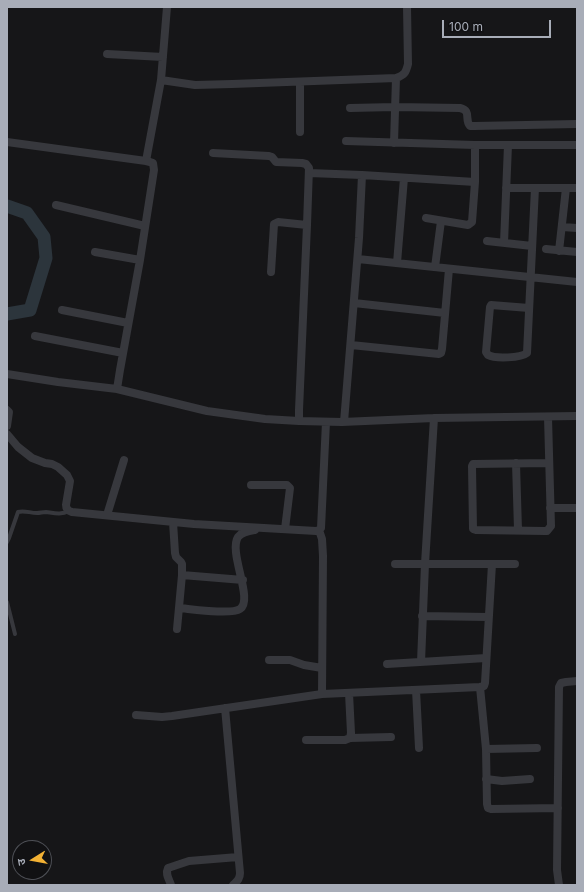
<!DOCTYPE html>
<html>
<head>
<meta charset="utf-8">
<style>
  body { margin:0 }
  #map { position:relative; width:584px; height:892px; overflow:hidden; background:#161618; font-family:Inter,"Noto Sans Devanagari",sans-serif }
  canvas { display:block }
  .frame { position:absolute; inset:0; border:8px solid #a8adb8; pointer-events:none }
  .north { position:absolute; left:12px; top:840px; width:40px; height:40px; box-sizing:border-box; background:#111113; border:1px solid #4d4f55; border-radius:50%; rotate:259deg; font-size:11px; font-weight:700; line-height:16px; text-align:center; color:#a8adb8 }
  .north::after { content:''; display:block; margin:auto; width:14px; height:18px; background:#f2b134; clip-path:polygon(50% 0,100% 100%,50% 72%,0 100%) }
  .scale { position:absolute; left:442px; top:20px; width:109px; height:18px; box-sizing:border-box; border:2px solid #a8adb8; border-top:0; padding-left:5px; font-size:12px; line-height:14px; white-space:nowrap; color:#a8adb8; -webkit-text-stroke:3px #111113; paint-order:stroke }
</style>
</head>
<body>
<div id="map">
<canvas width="584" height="892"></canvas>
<div class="frame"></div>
<div class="north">उ</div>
<div class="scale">100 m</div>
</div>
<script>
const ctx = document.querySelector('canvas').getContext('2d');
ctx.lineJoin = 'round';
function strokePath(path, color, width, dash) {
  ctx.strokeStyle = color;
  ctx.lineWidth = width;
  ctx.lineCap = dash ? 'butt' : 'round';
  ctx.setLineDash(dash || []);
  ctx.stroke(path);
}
strokePath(new Path2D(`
  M7,206L27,213L44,237L46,258L30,310L7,314`), '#2c353c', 13);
strokePath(new Path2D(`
  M7,542L9,538L18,512C24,510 30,513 37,513C40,513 43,512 46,512C54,513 61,515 69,511
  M7,602L15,634`), '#37383d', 4);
strokePath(new Path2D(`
  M167,7L161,80L195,85L232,84L396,78C405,75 406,72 408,64L407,7
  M107,54L163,57
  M350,108L395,107L460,108C472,111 464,119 470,126H474L577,124
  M300,132V82
  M346,141L475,145H577
  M7,142L146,161L150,162L153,163L154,170L140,260L120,370L117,389
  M394,143L396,78
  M213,153L269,156L272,157L276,162L302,163L306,164L309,168L307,225L299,410V421
  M146,161L161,80
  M309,173L362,175L475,182
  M506,188H577
  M56,205L145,226
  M426,218L468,225L472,222L475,182V145
  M562,227L577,228
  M487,241L532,246
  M504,243L508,145
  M546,249L577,252
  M559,251L566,188
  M95,252L140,260
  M358,259L577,282
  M397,263L404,178
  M435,267L441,221
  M271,272L274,224L278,222L307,225
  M354,303L445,313
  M529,308L491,305L490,307L486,352L488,355C495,359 521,358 527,353L535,188
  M62,310L128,323
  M35,336L123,353
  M351,345L439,354L441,353L442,349L449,269
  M7,374L58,382L117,389L207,411L265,419L299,421L342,422L434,418L577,416
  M7,410L9,412L7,426
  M548,417L551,526L547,531H545L476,530L473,529L472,466L473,464L549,463
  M344,422L359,238L362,175
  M7,434L18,447L32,458L45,463L52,464L58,467L67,475L70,481L66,505C66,509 68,511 72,512L194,524L316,531L319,530L321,528L326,422
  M516,463L518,530
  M251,485H287L290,488L285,529
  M550,508H577
  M107,515L124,460
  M173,522L175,553L176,557L181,562L182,564V575L177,629
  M319,530L322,539L323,556L322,694
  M395,564H515
  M182,575L243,580
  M179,608C191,609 231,615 240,609C254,600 228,552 238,537C242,532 249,531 255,530
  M422,616L488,617
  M269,660H290L304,665L322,668
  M421,662L425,564L434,418
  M387,664L486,658
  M480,687L486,749L487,804L488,808L491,809L558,808
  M416,690L419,748
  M225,708L240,873C240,879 237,881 233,885
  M136,715L162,717L172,716L322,694L480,687L484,686L485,683L492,564
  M350,738L391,737
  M306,740H345L350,738L351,733L349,693
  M486,749L537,748
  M486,779L502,781L530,779
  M171,885C169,879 165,874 168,868L189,861L238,857
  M559,885L557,870L559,687L561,683L566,682L577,681`), '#37383d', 8);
</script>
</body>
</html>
